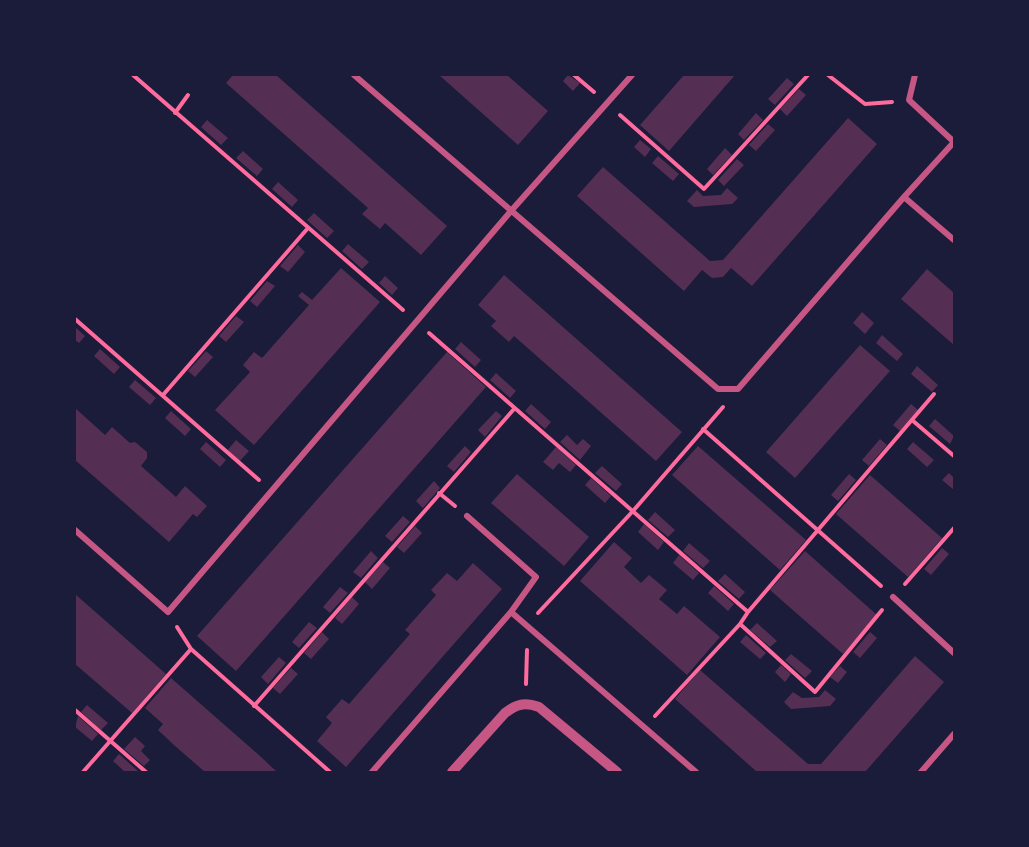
<!DOCTYPE html>
<html>
<head>
<meta charset="utf-8">
<style>
  body { margin:0 }
  #map { position:relative; width:1029px; height:847px; overflow:hidden; background:#1b1b3a; font-family:Raleway,sans-serif }
  canvas { display:block }
  .frame { position:absolute; inset:0; border:76px solid #1b1b3a; pointer-events:none }
</style>
</head>
<body>
<div id="map">
<canvas width="1029" height="847"></canvas>
<div class="frame"></div>
</div>
<script>
const ctx = document.querySelector('canvas').getContext('2d');
ctx.lineJoin = 'round';
function paint(path, color) {
  ctx.fillStyle = color;
  ctx.fill(path, 'evenodd');
}
function strokePath(path, color, width, dash) {
  ctx.strokeStyle = color;
  ctx.lineWidth = width;
  ctx.lineCap = dash ? 'butt' : 'round';
  ctx.setLineDash(dash || []);
  ctx.stroke(path);
}
paint(new Path2D(`
  M233,75H276L447,226L421,255L385,223L380,229L362,214L368,208L226,83Z
  M439,75H507L548,111L518,145Z
  M568,75L580,83L573,91L563,81Z
  M684,75H735L669,151L640,125Z
  M787,78L794,84L775,105L768,99Z
  M799,89L806,95L787,116L780,109Z
  M756,113L763,120L744,140L738,134Z
  M848,118L877,144L752,286L731,268L723,277L712,278L702,270L684,291L577,196L603,167L710,261L723,260Z
  M207,120L228,138L221,145L201,127Z
  M768,124L775,130L756,151L749,145Z
  M640,140L651,149L645,157L634,147Z
  M725,148L732,155L713,175L707,169Z
  M243,151L263,169L257,176L236,158Z
  M658,156L679,174L673,181L652,163Z
  M737,159L744,165L724,186L718,180Z
  M278,182L298,200L292,207L272,189Z
  M727,188L738,198L732,204L694,207L687,201L697,190L703,196L721,195Z
  M314,213L334,231L327,238L307,220Z
  M348,244L369,262L362,269L342,251Z
  M298,245L305,252L288,272L280,266Z
  M341,268L380,302L254,445L215,410L250,372L243,365L254,352L262,358L309,305L298,296L302,292L312,300Z
  M927,269L954,293V345L901,299Z
  M504,275L682,432L656,461L514,336L509,342L491,326L496,321L478,305Z
  M385,276L398,288L392,295L379,283Z
  M267,281L275,286L257,307L250,301Z
  M862,312L874,323L865,334L853,323Z
  M236,316L244,322L226,342L219,336Z
  M75,327L85,336L79,343L75,340Z
  M882,335L903,354L897,361L876,343Z
  M461,342L481,360L475,367L455,349Z
  M860,345L890,371L795,478L766,452Z
  M100,349L120,367L114,374L94,356Z
  M206,351L213,357L195,377L188,371Z
  M447,352L486,387L236,671L197,636Z
  M917,366L938,385L932,392L911,374Z
  M496,373L516,391L510,398L490,380Z
  M135,380L156,398L150,405L129,387Z
  M531,404L551,422L545,429L525,411Z
  M911,404L918,410L900,431L893,425Z
  M75,408L105,435L112,427L130,443L135,442L147,452V458L141,466L176,497L185,486L207,506L197,517L193,514L169,542L75,460Z
  M171,411L191,429L185,436L165,418Z
  M496,411L502,416L485,437L478,430Z
  M935,419L954,436L950,444L929,426Z
  M567,435L577,445L583,439L591,446L580,460L560,442Z
  M880,439L887,445L869,466L862,460Z
  M236,440L249,451L239,462L227,451Z
  M206,442L226,460L220,467L200,449Z
  M913,442L934,460L927,467L907,449Z
  M465,446L471,452L454,472L447,466Z
  M698,446L806,540L780,570L672,475Z
  M556,447L576,465L570,472L559,463L553,470L543,462Z
  M602,466L622,484L616,491L595,473Z
  M949,473L954,478V490L942,480Z
  M517,474L589,537L564,566L491,503Z
  M849,474L856,480L838,501L831,495Z
  M870,475L942,538L908,577L836,514Z
  M591,478L611,496L605,503L585,485Z
  M434,481L440,488L423,508L416,501Z
  M655,512L675,530L668,537L648,520Z
  M403,516L410,522L392,542L385,536Z
  M644,524L664,542L658,550L638,532Z
  M415,526L422,533L404,553L397,547Z
  M614,542L632,558L624,567L641,583L649,575L667,590L659,599L677,614L684,606L720,637L687,675L580,581Z
  M689,543L710,561L703,568L683,551Z
  M942,548L949,554L931,575L924,569Z
  M371,551L378,558L361,578L353,572Z
  M805,551L877,615L843,654L770,590Z
  M679,555L699,573L693,580L673,563Z
  M383,562L390,568L372,589L365,582Z
  M473,563L502,589L346,767L317,741L332,723L326,717L342,699L349,704L410,634L405,630L436,595L431,590L447,573L457,581Z
  M725,574L745,592L739,599L718,581Z
  M714,586L734,604L728,611L708,593Z
  M340,587L348,593L330,613L323,607Z
  M75,594L166,674L132,713L75,664Z
  M352,597L359,604L342,624L335,618Z
  M309,622L317,628L299,648L292,642Z
  M757,623L777,641L770,647L750,630Z
  M322,632L329,639L311,659L304,653Z
  M870,632L877,638L860,658L853,652Z
  M746,635L766,653L760,659L740,642Z
  M791,654L812,671L805,678L785,660Z
  M915,656L944,682L865,772H757L675,699L700,670L808,764H821Z
  M279,657L286,663L268,684L261,677Z
  M781,665L791,674L785,682L775,672Z
  M840,666L847,672L838,683L830,677Z
  M291,668L298,674L280,694L273,688Z
  M171,678L260,756L277,772H205L175,746L158,730L163,724L145,708Z
  M825,690L836,699L830,706L791,709L784,702L793,692L802,698L819,697Z
  M87,705L108,723L101,730L81,712Z
  M78,716L98,734L92,741L75,727Z
  M135,737L145,746L141,751L150,760L144,766L124,749Z
  M119,754L139,772H125L113,761Z`), '#542f53');
strokePath(new Path2D(`
  M133,75L403,310
  M574,75L594,92
  M828,75L865,104L892,102
  M175,113L188,95
  M620,115L704,189L808,75
  M75,319L259,480
  M429,333L748,612L934,394
  M163,395L308,228
  M912,420L954,456
  M703,429L881,586
  M439,493L455,506
  M905,584L954,528
  M748,612L740,624L815,692L882,610
  M538,613L633,511L723,407
  M177,627L191,649L330,772
  M526,684L527,650
  M254,706L514,409
  M75,710L146,772
  M655,716L740,624
  M83,772L191,649`), '#ff6b9d', 4);
strokePath(new Path2D(`
  M354,75L718,389H738L904,197L954,240
  M915,75L909,100L954,142
  M904,197L954,142
  M75,530L168,612L511,211L632,75
  M893,597L954,653
  M511,612L696,772
  M372,772L511,612L536,577L467,516
  M921,772L954,734`), '#c65784', 6);
strokePath(new Path2D(`
  M452,772L505,713C517,704 524,702 539,707L617,772`), '#c65784', 10);
</script>
</body>
</html>
